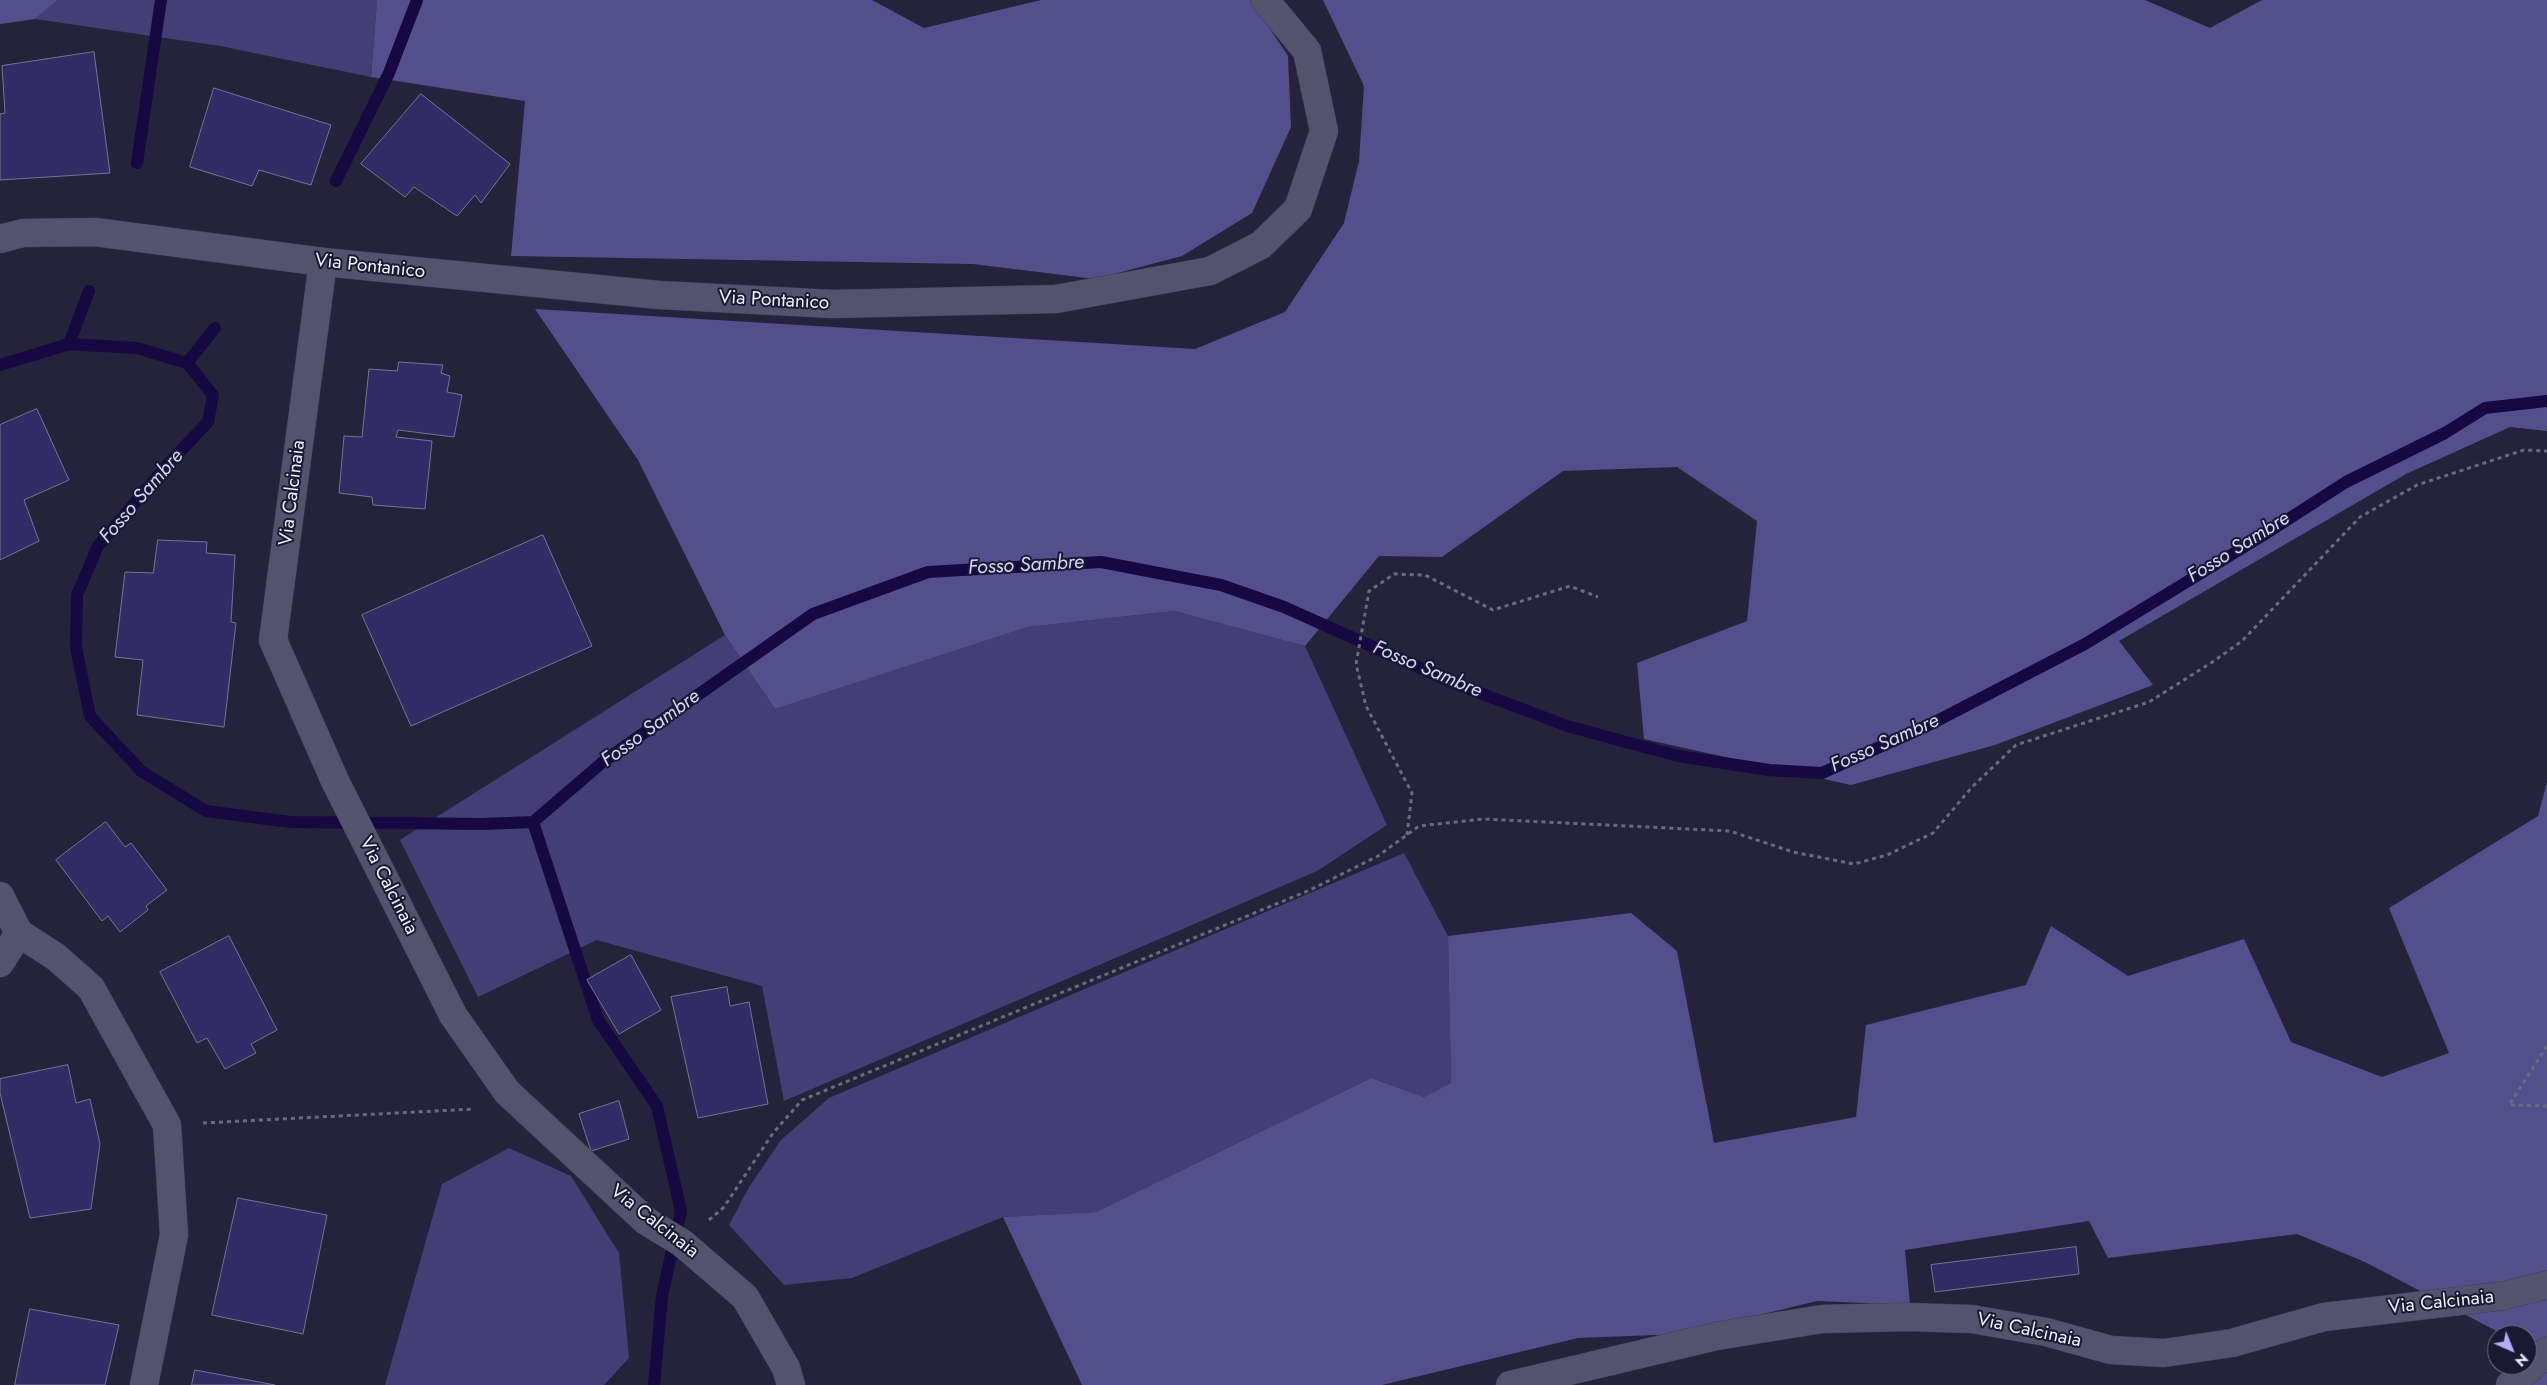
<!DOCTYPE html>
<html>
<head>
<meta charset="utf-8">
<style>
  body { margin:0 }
  #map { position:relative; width:2547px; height:1385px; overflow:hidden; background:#24233b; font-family:Jost,sans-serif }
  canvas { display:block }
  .north { position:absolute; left:2487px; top:1325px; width:50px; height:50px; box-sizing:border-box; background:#1b1931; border:1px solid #706f83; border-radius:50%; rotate:136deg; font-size:14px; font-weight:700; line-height:20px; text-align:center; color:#eff0fd }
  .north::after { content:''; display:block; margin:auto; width:18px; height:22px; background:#b0aefa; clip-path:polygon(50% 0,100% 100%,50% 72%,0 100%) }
</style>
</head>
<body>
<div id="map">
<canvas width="2547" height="1385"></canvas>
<div class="north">N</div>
</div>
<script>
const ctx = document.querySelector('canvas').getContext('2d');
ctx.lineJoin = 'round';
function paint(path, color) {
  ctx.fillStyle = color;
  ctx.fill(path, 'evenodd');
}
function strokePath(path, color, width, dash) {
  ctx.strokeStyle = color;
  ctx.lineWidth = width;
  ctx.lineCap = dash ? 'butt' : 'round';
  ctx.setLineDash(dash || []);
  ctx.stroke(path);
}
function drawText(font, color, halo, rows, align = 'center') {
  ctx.font = font + ' Jost,sans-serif';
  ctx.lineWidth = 4;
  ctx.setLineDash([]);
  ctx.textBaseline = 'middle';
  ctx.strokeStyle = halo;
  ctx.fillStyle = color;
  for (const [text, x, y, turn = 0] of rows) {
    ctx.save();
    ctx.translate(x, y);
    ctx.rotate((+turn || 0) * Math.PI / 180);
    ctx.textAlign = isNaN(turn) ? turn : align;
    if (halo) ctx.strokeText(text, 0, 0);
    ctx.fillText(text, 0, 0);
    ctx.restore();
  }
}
paint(new Path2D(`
  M58,0H377L371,77L220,46L35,19Z
  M1174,611L1305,646L1387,825L1317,871L784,1101L762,986L597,940L478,997L400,840L725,635L775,709L1028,627Z
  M1404,853L1448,936L1451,1083L1424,1097L1371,1078L1096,1212L1003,1217L852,1278L784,1285L729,1225L749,1187L781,1140L829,1098Z
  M509,1148L571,1176L619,1253L629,1358L604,1385H385L442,1184Z`), '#433f76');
paint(new Path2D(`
  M0,0H58L35,19L0,24Z
  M377,0H872L924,28L1041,0H1251L1288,56L1291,127L1252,213L1182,256L1095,279L973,264L511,256L525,101L371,77Z
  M1323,0H2145L2210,28L2262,0H2547V431L2510,427L2406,474L2119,641L2153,685L1995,745L1851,785L1644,739L1637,663L1747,621L1757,521L1677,467L1563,471L1442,557L1379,556L1305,646L1174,611L1028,627L775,709L725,635L638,460L535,309L1195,349L1285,312L1344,223L1359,161L1364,86Z
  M2547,782V1385H2506L2507,1365H2527V1335H2504L2365,1262L2297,1234L2108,1258L2089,1221L1905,1250L1910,1305L1817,1301L1681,1334L1578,1338L1382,1385H1082L1003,1217L1096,1212L1371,1078L1424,1097L1451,1083L1448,936L1631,913L1677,951L1714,1143L1856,1117L1866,1025L2026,985L2051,926L2128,976L2244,939L2291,1042L2382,1077L2449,1053L2389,908L2538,816Z`), '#534f8d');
strokePath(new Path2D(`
  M137,163L161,0
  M336,181L389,73L417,0
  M69,344L89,291
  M187,363L215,328
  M0,365L69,344L137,348L187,363L213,395L208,422L170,462L98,546L77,595L76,648L90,716L141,771L206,811L290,822L483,824L533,822L604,761L813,614L928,572L1101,562L1221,585L1284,607L1456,684L1567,726L1678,756L1769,770L1822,773L1933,723L2085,644L2262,536L2346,482L2445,433L2485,408L2547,401
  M533,822L598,1020L657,1106L681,1211L662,1296L654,1385`), '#160841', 12);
const building = new Path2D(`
  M94,52L110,173L0,180V114L5,113L2,66Z
  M214,88L331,125L311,185L259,170L252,186L190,167Z
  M421,94L510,164L481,203L475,195L457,216L414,187L405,197L361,164Z
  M399,362L443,365L441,373L450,376L447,392L462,395L454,437L398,430L396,437L432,441L425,509L373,505L372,497L339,493L344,436L362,437L369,369L397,371Z
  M37,409L69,480L24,500L39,541L0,560V425Z
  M543,535L592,646L411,726L362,615Z
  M158,540L207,542L206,553L235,555L231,622L236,623L224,727L137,715L143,660L115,657L125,572L153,573Z
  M106,822L125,847L131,843L167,890L146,906L148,910L120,932L108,916L102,921L56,860Z
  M229,936L277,1030L251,1044L256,1053L225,1069L207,1038L197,1043L160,972Z
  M631,955L661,1010L619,1034L587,980Z
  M727,987L730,1006L749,1002L768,1104L698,1118L671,997Z
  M68,1065L76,1103L90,1099L100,1144L91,1209L30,1218L0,1093V1079Z
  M619,1101L629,1139L591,1151L579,1114Z
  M238,1198L327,1215L303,1334L212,1315Z
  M2076,1247L2079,1274L1935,1292L1931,1265Z
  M30,1309L119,1325L105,1385H15Z
  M195,1370L275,1385H192Z`);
paint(building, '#322b65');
strokePath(building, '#757492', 1);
const street = new Path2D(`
  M323,262L273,640L335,781L453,1015L507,1092L646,1221L682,1243L745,1297L786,1368L791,1385
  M0,896L19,933L0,963
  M19,933L56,957L91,988L167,1125L174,1235L144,1385
  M1510,1385L1717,1336L1822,1319L1907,1317L1972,1319L2046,1332L2111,1350L2164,1353L2232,1343L2324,1317L2502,1296L2547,1285
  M2510,1385L2545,1355L2547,1351`);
const secondary = new Path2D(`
  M0,239L23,233L95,232L323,262L659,295L833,304L1056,299L1210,271L1261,245L1298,209L1324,131L1307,51L1265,0`);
strokePath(street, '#403e52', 29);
strokePath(secondary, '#403e52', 29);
strokePath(new Path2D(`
  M1407,835L1412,793L1366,706L1356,664L1369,591L1394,574L1425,575L1493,610L1570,586L1598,597
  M2547,1046L2509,1105L2547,1106
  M203,1123L474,1109
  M709,1220L724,1207L773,1133L802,1100L1310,890L1378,856L1419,826L1483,819L1730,831L1793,852L1854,864L1887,855L1933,833L1972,787L2016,745L2149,702L2214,661L2242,641L2360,517L2417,485L2524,450L2547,451`), '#6b6b7f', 3, [4, 4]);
strokePath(street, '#53536e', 28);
strokePath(secondary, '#53536e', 28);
drawText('19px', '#eff0fd', '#1b1931', [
  ["Via Pontanico",370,267,6],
  ["Via Pontanico",774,301,3],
  ["Via Calcinaia",293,493,-83],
  ["Via Calcinaia",388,886,63],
  ["Via Calcinaia",654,1222,38],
  ["Via Calcinaia",2441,1303,-6],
  ["Via Calcinaia",2029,1331,12]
]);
drawText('italic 20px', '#d4d5fa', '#1b1931', [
  ["Fosso Sambre",142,497,-49],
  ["Fosso Sambre",2239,548,-32],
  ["Fosso Sambre",1026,566,-3],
  ["Fosso Sambre",1427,670,23],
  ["Fosso Sambre",651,729,-36],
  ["Fosso Sambre",1885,744,-24]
]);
</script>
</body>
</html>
